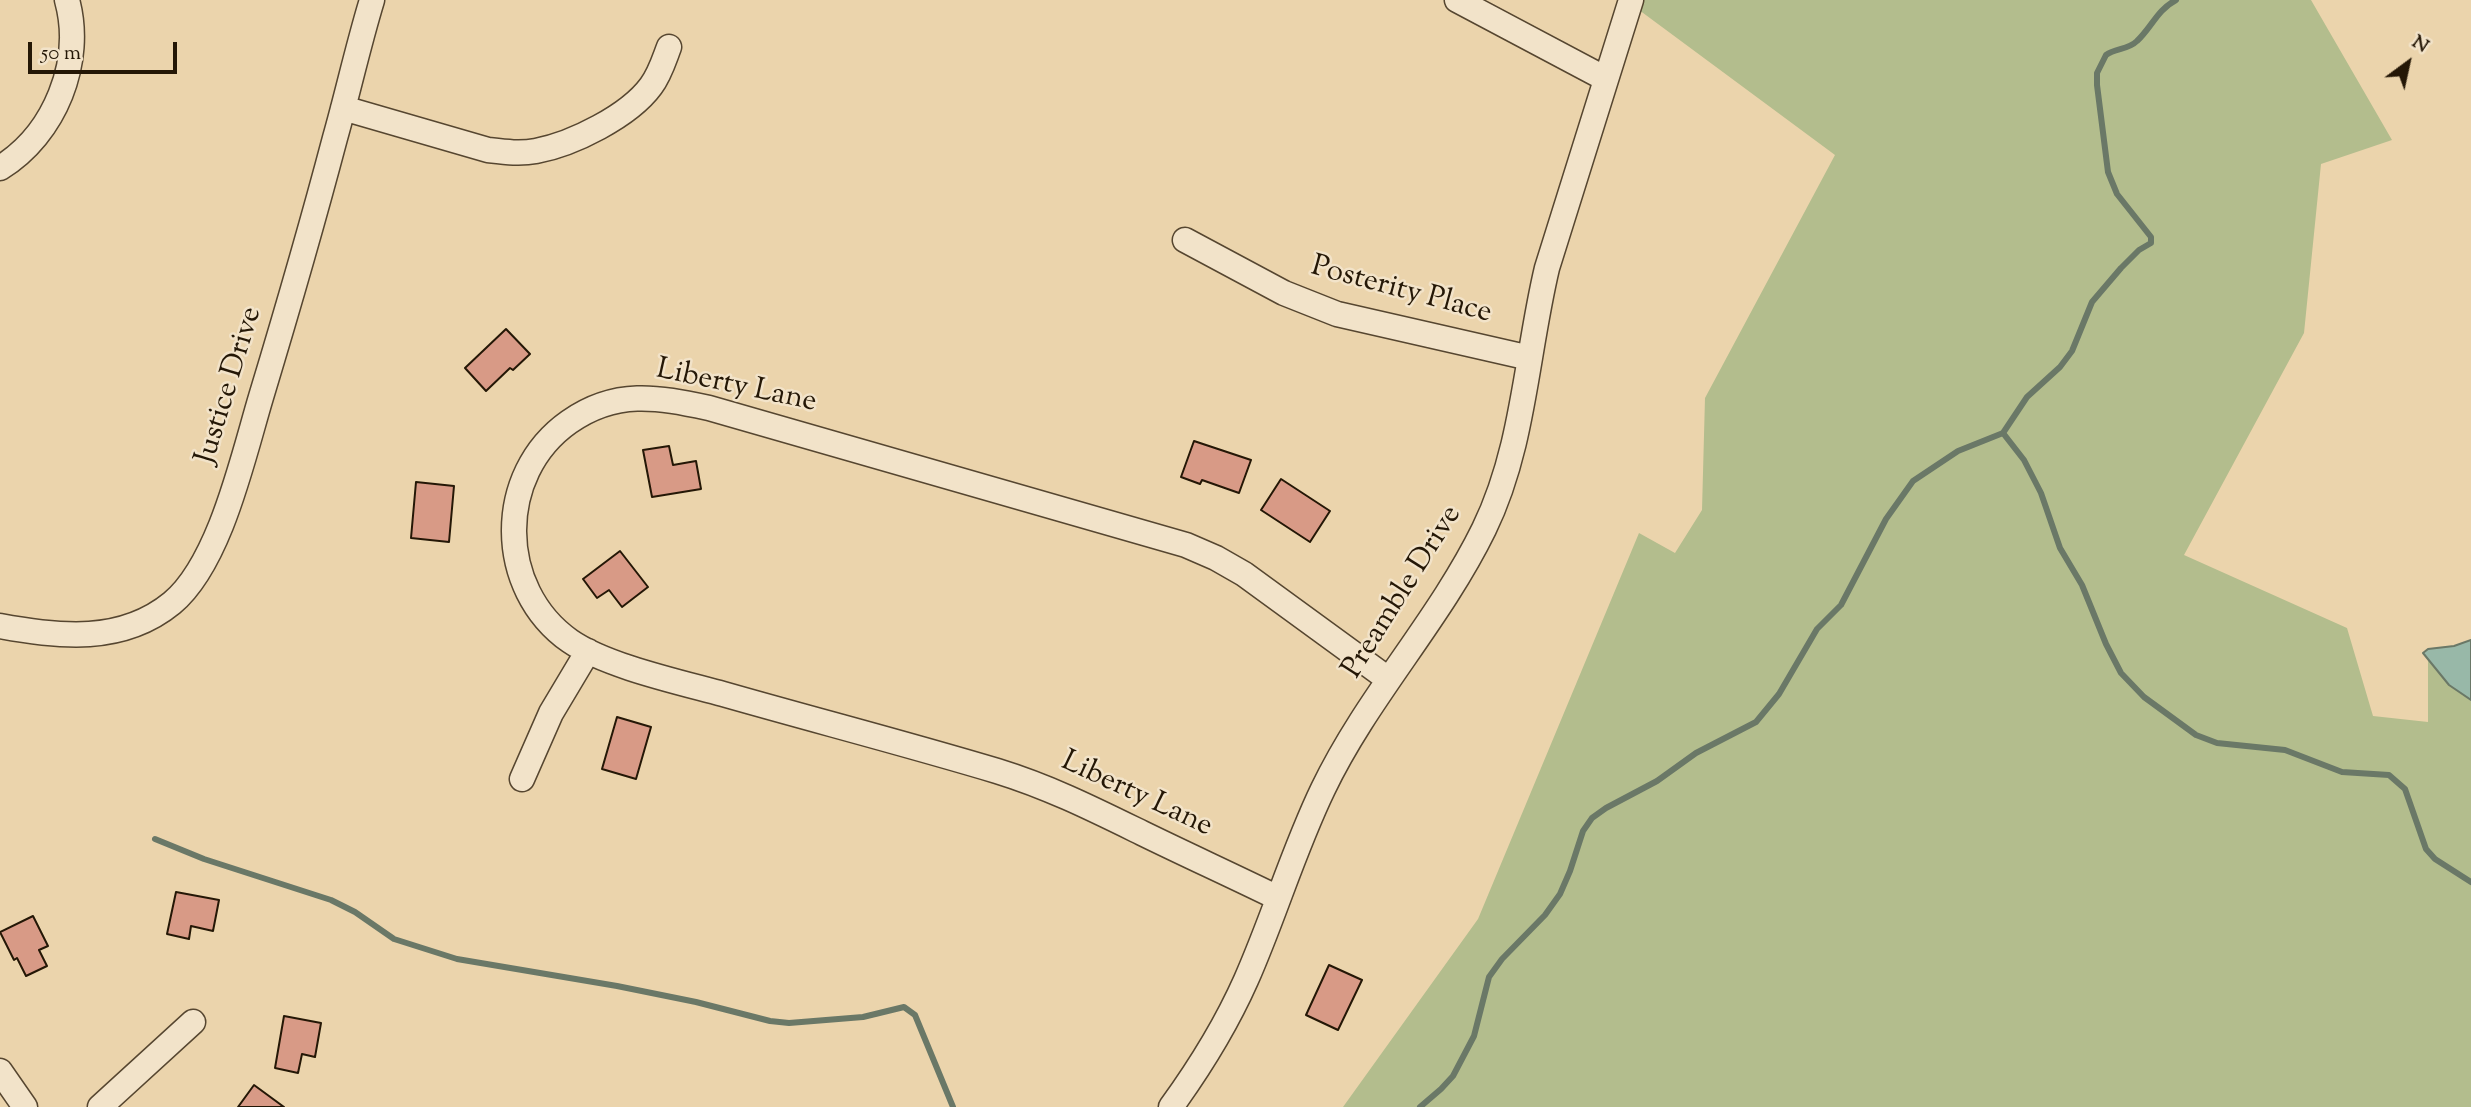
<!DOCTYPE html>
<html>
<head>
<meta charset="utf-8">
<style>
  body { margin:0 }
  #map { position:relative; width:2471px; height:1107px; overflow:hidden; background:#ebd4ac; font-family:"Sorts Mill Goudy",serif }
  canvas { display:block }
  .north { position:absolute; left:2373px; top:28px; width:70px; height:70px; -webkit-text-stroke:5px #f2e3c9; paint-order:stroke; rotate:33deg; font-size:19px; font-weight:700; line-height:28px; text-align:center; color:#241706 }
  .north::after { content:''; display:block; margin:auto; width:24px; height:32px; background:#241706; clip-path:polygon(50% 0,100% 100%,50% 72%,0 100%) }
  .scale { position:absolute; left:28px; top:42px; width:149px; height:32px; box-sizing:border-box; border:4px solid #241706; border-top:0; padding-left:9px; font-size:21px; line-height:24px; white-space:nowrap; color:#241706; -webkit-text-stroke:5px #f2e3c9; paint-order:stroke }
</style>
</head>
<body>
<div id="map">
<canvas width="2471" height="1107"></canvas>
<div class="north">N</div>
<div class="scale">50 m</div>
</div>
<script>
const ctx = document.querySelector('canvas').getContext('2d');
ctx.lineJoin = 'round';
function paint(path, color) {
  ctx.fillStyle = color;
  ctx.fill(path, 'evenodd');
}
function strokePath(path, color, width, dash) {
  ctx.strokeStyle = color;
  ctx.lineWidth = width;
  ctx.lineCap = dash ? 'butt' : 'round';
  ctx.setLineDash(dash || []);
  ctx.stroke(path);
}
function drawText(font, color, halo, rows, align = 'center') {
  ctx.font = font + ' "Sorts Mill Goudy",serif';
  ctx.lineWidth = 5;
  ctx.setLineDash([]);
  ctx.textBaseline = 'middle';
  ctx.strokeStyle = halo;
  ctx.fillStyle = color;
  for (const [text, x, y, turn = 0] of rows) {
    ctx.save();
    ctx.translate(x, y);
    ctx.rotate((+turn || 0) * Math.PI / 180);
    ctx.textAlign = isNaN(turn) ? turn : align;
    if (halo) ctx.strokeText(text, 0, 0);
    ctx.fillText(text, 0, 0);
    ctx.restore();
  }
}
paint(new Path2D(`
  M1638,0H2311L2392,140L2321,164L2304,333L2184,555L2347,628L2373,716L2428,722V661L2471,646V1107H1343L1478,919L1639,533L1675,553L1702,510L1705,398L1835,155L1635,7Z`), '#b3bd8d');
const water = new Path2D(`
  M2471,640V700L2449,685L2423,653L2428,649L2454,646Z`);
paint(water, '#98b8a8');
strokePath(water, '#6a7867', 2);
strokePath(new Path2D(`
  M2003,433L2024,460L2041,493L2060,548L2082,585L2106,644L2121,673L2144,697L2196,735L2217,743L2285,750L2342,772L2389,775L2405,789L2426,849L2435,859L2471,882
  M155,839L204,859L331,900L355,912L394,939L457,959L617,986L696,1002L770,1021L789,1023L863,1017L904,1007L915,1015L953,1107
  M1420,1107L1441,1089L1453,1076L1474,1036L1489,977L1502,959L1545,915L1560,894L1570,871L1583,831L1592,818L1606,808L1657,781L1696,753L1756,722L1779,694L1817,629L1841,605L1886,519L1913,481L1958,451L2003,433L2027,397L2060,367L2072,351L2092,302L2121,268L2139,250L2151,243V237L2117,194L2108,172L2097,85V73L2106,55C2116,48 2128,50 2137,41C2152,27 2157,10 2176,0`), '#6a7867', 6);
const building = new Path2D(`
  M506,329L530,354L513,370L510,368L486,391L465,368Z
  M1194,441L1251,460L1239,493L1202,480L1200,484L1181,477Z
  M669,446L673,465L696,461L701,489L652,497L643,450Z
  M1281,479L1330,511L1310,542L1261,510Z
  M416,482L454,486L449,542L411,538Z
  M620,551L648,587L622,607L609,590L597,598L583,579Z
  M617,717L651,727L636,779L602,769Z
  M176,892L219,900L213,931L191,926L189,939L167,934Z
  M33,916L48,946L39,950L47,966L26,976L17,958L14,960L0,932Z
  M1329,965L1362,980L1338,1030L1306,1015Z
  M284,1016L321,1023L315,1057L302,1054L298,1073L275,1068Z
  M254,1085L284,1107H238Z`);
paint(building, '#d89a86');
strokePath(building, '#241706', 2);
const minor = new Path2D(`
  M1457,0L1606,79
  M343,108L488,150C505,152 520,154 536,151C573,144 629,116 651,86C660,74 664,60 669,47
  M0,168C55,134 84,62 67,0
  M1185,240L1284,293L1337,314L1530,358
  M0,626C59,637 122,644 172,603C220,563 243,457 261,397C287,311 312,225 335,138C348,92 358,46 372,0
  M522,779L551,713L588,651
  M1278,898C1233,876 1187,855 1142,833C1093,809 1049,787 997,771C907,744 814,720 723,694C679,682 606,666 570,641C496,589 495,474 569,422C616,389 657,397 709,408L1186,545L1216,558L1244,574L1388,679
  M0,1071L25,1107
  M100,1107L193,1022
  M1171,1107C1200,1067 1226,1025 1246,980C1274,917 1293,851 1323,789C1367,697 1439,621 1484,529C1524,447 1526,356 1547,268L1631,0`);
strokePath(minor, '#564630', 27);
strokePath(minor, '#f2e3c9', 24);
drawText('30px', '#241706', '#f2e3c9', [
  ["Posterity Place",1401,292,15],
  ["Justice Drive",231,386,-73],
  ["Liberty Lane",736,388,12],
  ["Preamble Drive",1404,593,-58],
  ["Liberty Lane",1136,796,25]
]);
</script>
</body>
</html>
